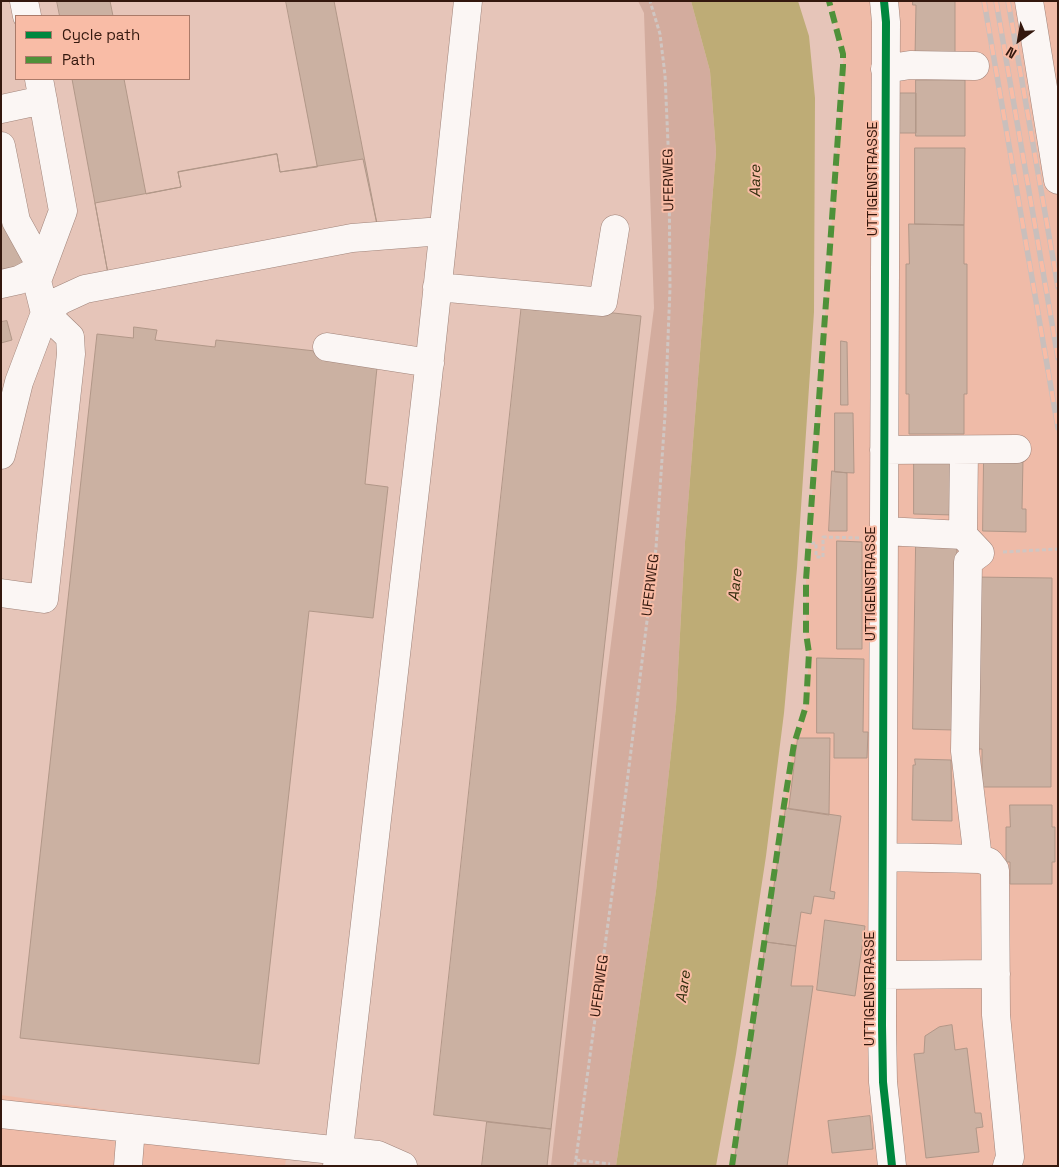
<!DOCTYPE html>
<html>
<head>
<meta charset="utf-8">
<style>
  body { margin:0 }
  #map { position:relative; width:1059px; height:1167px; overflow:hidden; background:#e6c5b9; font-family:"Space Grotesk",sans-serif }
  canvas { display:block }
  .frame { position:absolute; inset:0; border:2px solid #34180e; pointer-events:none }
  .legend { position:absolute; left:15px; top:15px; width:175px; height:65px; box-sizing:border-box; background:#f9bca6; border:1px solid #aa7a69; margin:0; padding:6px 9px; list-style:none; font-size:15px; color:#34180e }
  .legend li { display:flex; align-items:center; gap:10px; height:25px }
  .legend b { width:25px; border:1px solid #aa7a69 }
  .north { position:absolute; left:994px; top:15px; width:50px; height:50px; -webkit-text-stroke:4px #f9bca6; paint-order:stroke; rotate:212deg; font-size:14px; font-weight:700; line-height:20px; text-align:center; color:#34180e }
  .north::after { content:''; display:block; margin:auto; width:18px; height:22px; background:#34180e; clip-path:polygon(50% 0,100% 100%,50% 72%,0 100%) }
</style>
</head>
<body>
<div id="map">
<canvas width="1059" height="1167"></canvas>
<div class="frame"></div>
<ul class="legend">
<li><b style="height:6px;background:#00873e"></b>Cycle path</li>
<li><b style="height:6px;background:#4f9139"></b>Path</li>
</ul>
<div class="north">N</div>
</div>
<script>
const ctx = document.querySelector('canvas').getContext('2d');
ctx.lineJoin = 'round';
function paint(path, color) {
  ctx.fillStyle = color;
  ctx.fill(path, 'evenodd');
}
function strokePath(path, color, width, dash) {
  ctx.strokeStyle = color;
  ctx.lineWidth = width;
  ctx.lineCap = dash ? 'butt' : 'round';
  ctx.setLineDash(dash || []);
  ctx.stroke(path);
}
function drawText(font, color, halo, rows, align = 'center') {
  ctx.font = font + ' "Space Grotesk",sans-serif';
  ctx.lineWidth = 4;
  ctx.setLineDash([]);
  ctx.textBaseline = 'middle';
  ctx.strokeStyle = halo;
  ctx.fillStyle = color;
  for (const [text, x, y, turn = 0] of rows) {
    ctx.save();
    ctx.translate(x, y);
    ctx.rotate((+turn || 0) * Math.PI / 180);
    ctx.textAlign = isNaN(turn) ? turn : align;
    if (halo) ctx.strokeText(text, 0, 0);
    ctx.fillText(text, 0, 0);
    ctx.restore();
  }
}
paint(new Path2D(`
  M829,1H1058V1166H732L784,805L794,744L806,706L809,653L806,633V580L843,66V54Z
  M1,1095L289,1136L285,1166H1Z`), '#efbba8');
paint(new Path2D(`
  M638,1H691L710,71L716,152L685,542L676,707L656,891L616,1166H551L606,682L654,308L644,13Z`), '#d3ac9e');
paint(new Path2D(`
  M691,1H798L809,36L815,98L814,312L797,568L784,713L766,856L736,1054L716,1166H616L656,891L676,707L685,542L716,152L710,71Z`), '#beac76');
const building = new Path2D(`
  M57,1H110L113,16H60Z
  M286,1H334L378,229L109,279L72,79H124L146,194L181,187L178,172L277,154L280,172L317,167Z
  M913,1H955V57H915L916,5H913Z
  M916,80H965V136H916Z
  M900,93H916V133H900Z
  M915,148H965L964,225L915,224Z
  M1,150L24,269L1,274Z
  M277,154L280,172L363,159L378,229L109,279L95,203L181,187L178,172Z
  M909,224L964,225V264H967V394H964V434H909V394H906V264H909Z
  M522,303L641,316L551,1129L434,1115Z
  M7,321L12,340L1,343V322Z
  M134,327L157,330L155,340L215,347L216,340L378,358L365,484L388,487L373,618L309,611L259,1064L20,1038L97,334L133,338Z
  M841,341L847,342L848,405H841Z
  M835,413H853L854,473L835,472Z
  M914,458H954V515L914,514Z
  M984,458L1023,459L1022,509H1026V532L983,531Z
  M832,471L847,473V531H829Z
  M837,541L862,542V649H837Z
  M916,546L957,547L954,730L913,729Z
  M973,577L1052,578L1051,787H982V749H972Z
  M817,658L864,659L863,732H868L867,758H834V733H817Z
  M798,738H830L829,815L789,809Z
  M915,759L951,760L952,821L912,820L913,765H915Z
  M1010,805H1052V827H1055V862H1052V884H1010V862H1006V827H1010Z
  M786,808L841,816L830,891L835,892L834,899L814,896L811,914L801,912L796,946L766,942Z
  M825,920L865,926L855,996L817,990Z
  M766,942L796,946L791,986H813L787,1166H734Z
  M952,1025L955,1050L967,1048L975,1113H981L983,1127L976,1128L979,1152L926,1158L914,1054L924,1053L925,1036L939,1027Z
  M870,1116L873,1149L832,1153L828,1121Z
  M487,1122L551,1129L547,1166H482Z`);
paint(building, '#cbb1a2');
strokePath(building, '#b19788', 1);
const minor = new Path2D(`
  M24,1L27,16
  M884,1L886,22L882,1025L883,1082L892,1166
  M1029,1L1058,180
  M885,69L910,65L975,66
  M1,109L43,100
  M1,146L16,221L42,268L19,280L1,284
  M437,287L603,302L615,229
  M327,347L430,363
  M884,450L1017,449
  M1,455L19,382L45,313L37,281L63,211L39,79
  M884,531L963,535L980,553L968,562L965,751L978,859
  M963,535L964,450
  M1,593L44,599L71,354L70,337L45,313L61,300L85,289L352,238L442,231
  M883,857L980,859L989,862L995,870L996,1015L1010,1157L1007,1166
  M882,975L996,974
  M1,1114L378,1155L403,1166
  M128,1166L131,1128
  M337,1166L428,377L468,1`);
strokePath(minor, '#a0847a', 29);
strokePath(new Path2D(`
  M811,543H816V557H823V537L860,538
  M1003,552L1058,549
  M576,1160L610,1164
  M575,1166L626,791L656,548L665,415L670,288L669,166L665,75L660,34L650,1`), '#d0c6c2', 3, [4, 2.5]);
strokePath(minor, '#fbf6f4', 28);
const rail = new Path2D(`
  M984,1L1058,428
  M996,1L1058,358
  M1008,1L1058,287`);
strokePath(rail, '#c9bfbc', 5.5);
strokePath(rail, '#f9bca6', 4, [11]);
strokePath(new Path2D(`
  M732,1166L784,805L794,744L806,706L809,653L806,633V580L843,66V54L829,1`), '#4f9139', 6, [12, 6]);
strokePath(new Path2D(`
  M884,1L886,22L882,1025L883,1082L892,1166`), '#00873e', 8);
drawText('14px', '#34180e', '#f9bca6', [
  ["UTTIGENSTRASSE",873,179,-90],
  ["UFERWEG",669,180,-91],
  ["UTTIGENSTRASSE",871,584,-90],
  ["UFERWEG",651,585,-83],
  ["UFERWEG",600,986,-82],
  ["UTTIGENSTRASSE",870,989,-90]
]);
drawText('italic 15px', '#342f0e', '#f9bca6', [
  ["Aare",756,181,-90],
  ["Aare",736,585,-84],
  ["Aare",684,987,-82]
]);
</script>
</body>
</html>
